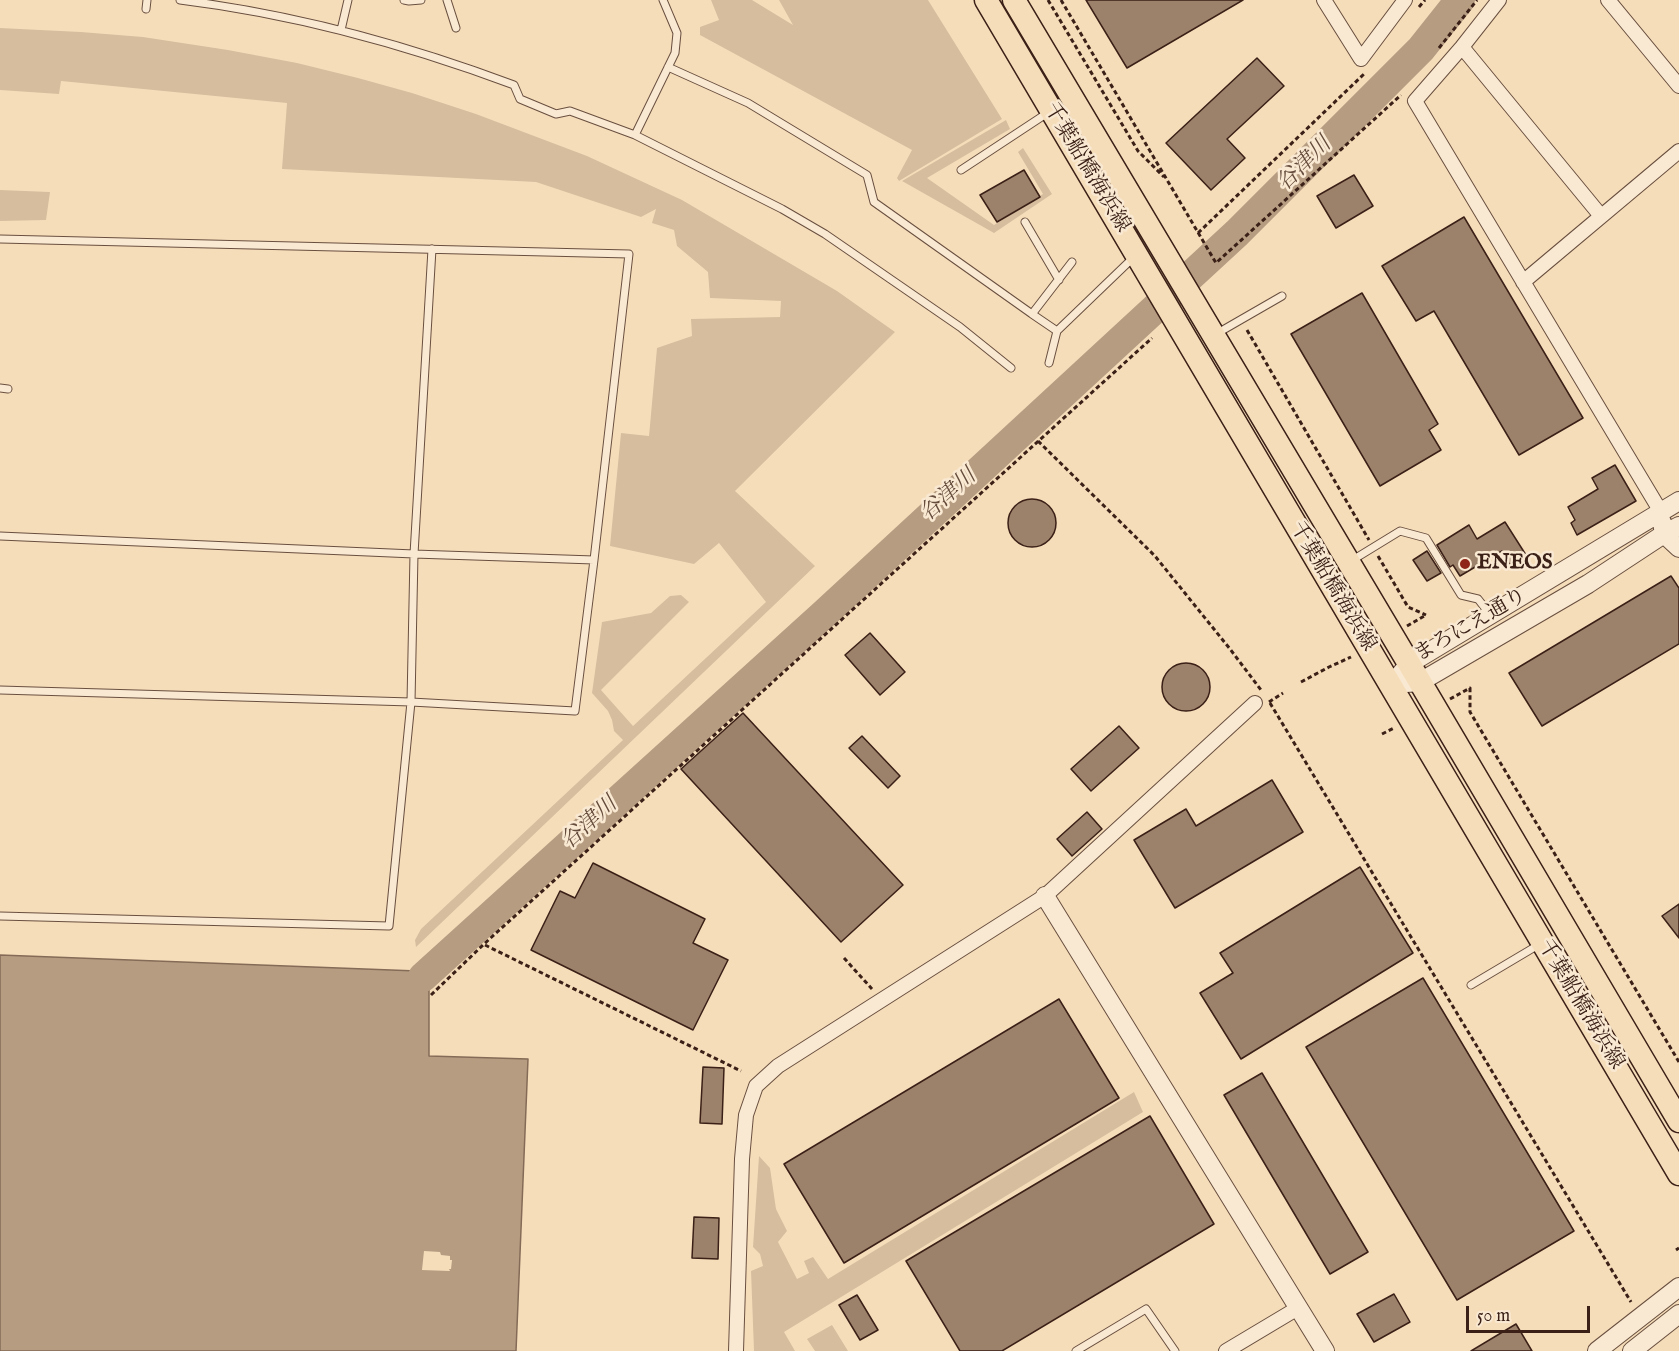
<!DOCTYPE html>
<html>
<head>
<meta charset="utf-8">
<style>
  body { margin:0 }
  #map { position:relative; width:1679px; height:1351px; overflow:hidden; background:#f6ddba; font-family:"IM FELL English",serif }
  canvas { display:block }
  .scale { position:absolute; left:1466px; top:1306px; width:124px; height:27px; box-sizing:border-box; border:3px solid #3a2016; border-top:0; padding-left:8px; font-size:18px; line-height:21px; white-space:nowrap; color:#3a2016; -webkit-text-stroke:4px #f9e9d2; paint-order:stroke }
</style>
</head>
<body>
<div id="map">
<canvas width="1679" height="1351"></canvas>
<div class="scale">50 m</div>
</div>
<script>
const ctx = document.querySelector('canvas').getContext('2d');
ctx.lineJoin = 'round';
function paint(path, color) {
  ctx.fillStyle = color;
  ctx.fill(path, 'evenodd');
}
function strokePath(path, color, width, dash) {
  ctx.strokeStyle = color;
  ctx.lineWidth = width;
  ctx.lineCap = dash ? 'butt' : 'round';
  ctx.setLineDash(dash || []);
  ctx.stroke(path);
}
function drawText(font, color, halo, rows, align = 'center') {
  ctx.font = font + ' "IM FELL English","Noto Serif JP",serif';
  ctx.lineWidth = 5;
  ctx.setLineDash([]);
  ctx.textBaseline = 'middle';
  ctx.strokeStyle = halo;
  ctx.fillStyle = color;
  for (const [text, x, y, turn = 0] of rows) {
    ctx.save();
    ctx.translate(x, y);
    ctx.rotate((+turn || 0) * Math.PI / 180);
    ctx.textAlign = isNaN(turn) ? turn : align;
    if (halo) ctx.strokeText(text, 0, 0);
    ctx.fillText(text, 0, 0);
    ctx.restore();
  }
}
paint(new Path2D(`
  M711,0H752L793,25L779,0H928L1002,119L899,181L897,178L912,150L700,35V27L719,20Z
  M0,28L81,32L143,37L228,50L297,63L358,78L412,93L476,114L587,156L682,200L837,291L895,332L735,491L815,566L416,947L415,940L421,929L623,740L614,731L612,720L608,711L592,693L602,622L651,613L670,596L681,595L689,602L601,690L633,726L766,602L719,543L694,564L610,546L621,433L649,436L657,348L692,336L691,319L780,317L781,301L710,298L708,272L677,246L674,230L652,223L656,209L641,217L536,182L282,169L287,103L61,81L59,94L0,90Z
  M1006,120L1010,129L927,178L994,225L1043,194L1018,152L1023,148L1052,194L994,233L902,181Z
  M0,190L50,192L46,220L0,221Z
  M1134,1092L1143,1112L784,1332L795,1351H754L751,1271L763,1266L760,1254L753,1247L759,1156L770,1168L776,1209L787,1231L778,1242L797,1279L809,1273L804,1261L813,1257L828,1279Z
  M832,1325L848,1351H815L807,1339Z`), '#d6bd9e');
const water = new Path2D(`
  M0,955L417,971L429,990V1056L528,1059L516,1351H0Z`);
paint(water, '#b69d82');
strokePath(water, '#846b57', 1.5);
paint(new Path2D(`
  M424,1251L440,1252L441,1255L450,1256V1260H452L451,1269H449L450,1271L422,1270Z`), '#f6ddba');
strokePath(new Path2D(`
  M423,977L824,614L1237,233L1421,49L1460,0`), '#b69d82', 30);
const building = new Path2D(`
  M1086,0H1243L1127,68Z
  M1257,58L1284,86L1227,139L1245,158L1211,190L1166,143Z
  M1024,170L1040,197L997,222L980,195Z
  M1354,175L1373,206L1336,228L1317,196Z
  M1464,217L1583,418L1519,455L1434,311L1416,321L1382,266Z
  M1362,293L1438,424L1429,430L1441,450L1380,486L1291,334Z
  M1615,465L1636,501L1577,535L1571,523L1575,520L1568,507L1598,489L1592,478Z
  M1008 523a24 24 0 1 1 48 0a24 24 0 1 1-48 0Z
  M1505,522L1526,555L1510,565L1502,551L1460,576L1453,565L1450,567L1437,545L1469,525L1477,539Z
  M1427,551L1441,573L1427,581L1413,560Z
  M1671,576L1679,588V644L1542,726L1509,673Z
  M870,633L905,672L880,695L845,655Z
  M1162 687a24 24 0 1 1 48 0a24 24 0 1 1-48 0Z
  M743,713L903,885L841,942L681,769Z
  M1119,726L1139,748L1091,791L1071,769Z
  M862,736L900,776L888,788L849,748Z
  M1272,780L1303,832L1175,908L1134,840L1186,809L1196,826Z
  M1087,812L1102,829L1072,856L1057,839Z
  M593,863L705,919L693,943L728,960L693,1030L531,950L560,891L575,898Z
  M1360,867L1413,953L1241,1059L1200,993L1233,973L1220,953Z
  M1679,904V938L1662,916Z
  M1423,978L1574,1231L1457,1300L1306,1047Z
  M1059,999L1119,1098L844,1263L784,1164Z
  M703,1067L724,1068L722,1124L700,1123Z
  M1262,1073L1368,1252L1330,1274L1224,1095Z
  M1150,1116L1214,1224L1002,1351H960L906,1261Z
  M694,1217L719,1218L718,1259L692,1258Z
  M1394,1294L1410,1322L1374,1342L1357,1314Z
  M857,1295L878,1330L860,1340L839,1305Z
  M1516,1324L1532,1351H1471Z`);
paint(building, '#9c826b');
strokePath(building, '#3a2016', 1.5);
const service = new Path2D(`
  M180,0C294,14 407,45 514,85L520,99L556,114L570,111L635,135L782,209L825,234L960,327L1011,368
  M404,0L409,1L421,0
  M447,0L456,28
  M146,9L147,0
  M341,30L348,0
  M668,67L748,103L867,175L874,202L1032,314L1072,262
  M635,135L675,53L677,33L663,0
  M961,170L1049,112
  M1025,222L1059,280
  M0,239L629,254L594,560L575,711L411,702L0,690
  M1032,314L1057,331
  M1216,334L1282,296
  M1049,363L1057,331L1135,256
  M0,388L8,389
  M0,536L414,554L594,560
  M1351,561L1400,531L1426,538L1461,595L1478,599L1489,613
  M0,916L389,926L411,702L414,554L432,249
  M1471,985L1540,944
  M1076,1351L1146,1309L1175,1351`);
const minor = new Path2D(`
  M1324,0L1361,59L1405,0
  M1499,0L1462,47L1415,101L1661,512
  M1608,0L1679,86
  M1462,47L1601,216
  M1523,282L1679,151
  M736,1351L742,1159L746,1115L756,1086L778,1066L1045,896L1255,703
  M1226,1351L1298,1308`);
const tertiary = new Path2D(`
  M1662,522L1664,534L1679,548
  M1406,683L1420,682L1588,584L1664,534L1679,526
  M1391,685L1409,664L1679,501
  M1045,896L1325,1351
  M1597,1351L1679,1287
  M1632,1351L1679,1314`);
const primary = new Path2D(`
  M986,0L1679,1174
  M1014,0L1420,682L1679,1121`);
strokePath(service, '#694f3f', 9);
strokePath(minor, '#694f3f', 16);
strokePath(tertiary, '#694f3f', 20);
strokePath(primary, '#3a2016', 25);
strokePath(new Path2D(`
  M1048,0L1138,151L1164,177
  M1061,0L1216,263L1401,95
  M1419,7L1425,0
  M1439,48L1477,0
  M1198,233L1364,74
  M1247,330L1369,540
  M1038,441L1155,556L1230,649L1261,690
  M1378,556L1408,607L1426,615
  M1407,626L1426,615
  M1301,682L1329,667L1351,657
  M1450,699L1470,688V712L1679,1062
  M1269,702L1283,693
  M1270,703L1631,1302
  M1382,734L1394,728
  M485,945L741,1071
  M844,958L872,989
  M431,995L484,944L1152,338
  M1676,1250L1679,1248`), '#3a2016', 3, [4.5, 3]);
strokePath(service, '#f9e9d2', 7);
strokePath(minor, '#f9e9d2', 14);
strokePath(tertiary, '#f9e9d2', 18);
strokePath(primary, '#f6ddba', 22);
for (const [x, y, r, color] of [
  [1465,564,6,"#8f2418"]
]) {
  const dot = new Path2D();
  dot.arc(x, y, r, 0, 2 * Math.PI);
  ctx.fillStyle = color;
  ctx.fill(dot);
  strokePath(dot, '#f9e9d2', 2);
}
drawText('21px', '#3a2016', '#f9e9d2', [
  ["千葉船橋海浜線",1086,168,59],
  ["千葉船橋海浜線",1332,587,59],
  ["まろにえ通り",1471,626,-30],
  ["千葉船橋海浜線",1580,1005,59]
]);
drawText('bold 21px', '#3a2016', '#f9e9d2', [
  ["ENEOS",1477,564]
], 'left');
drawText('italic 22px', '#654c3c', '#f9e9d2', [
  ["谷津川",1305,165,-45],
  ["谷津川",949,496,-42],
  ["谷津川",590,824,-42]
]);
</script>
</body>
</html>
